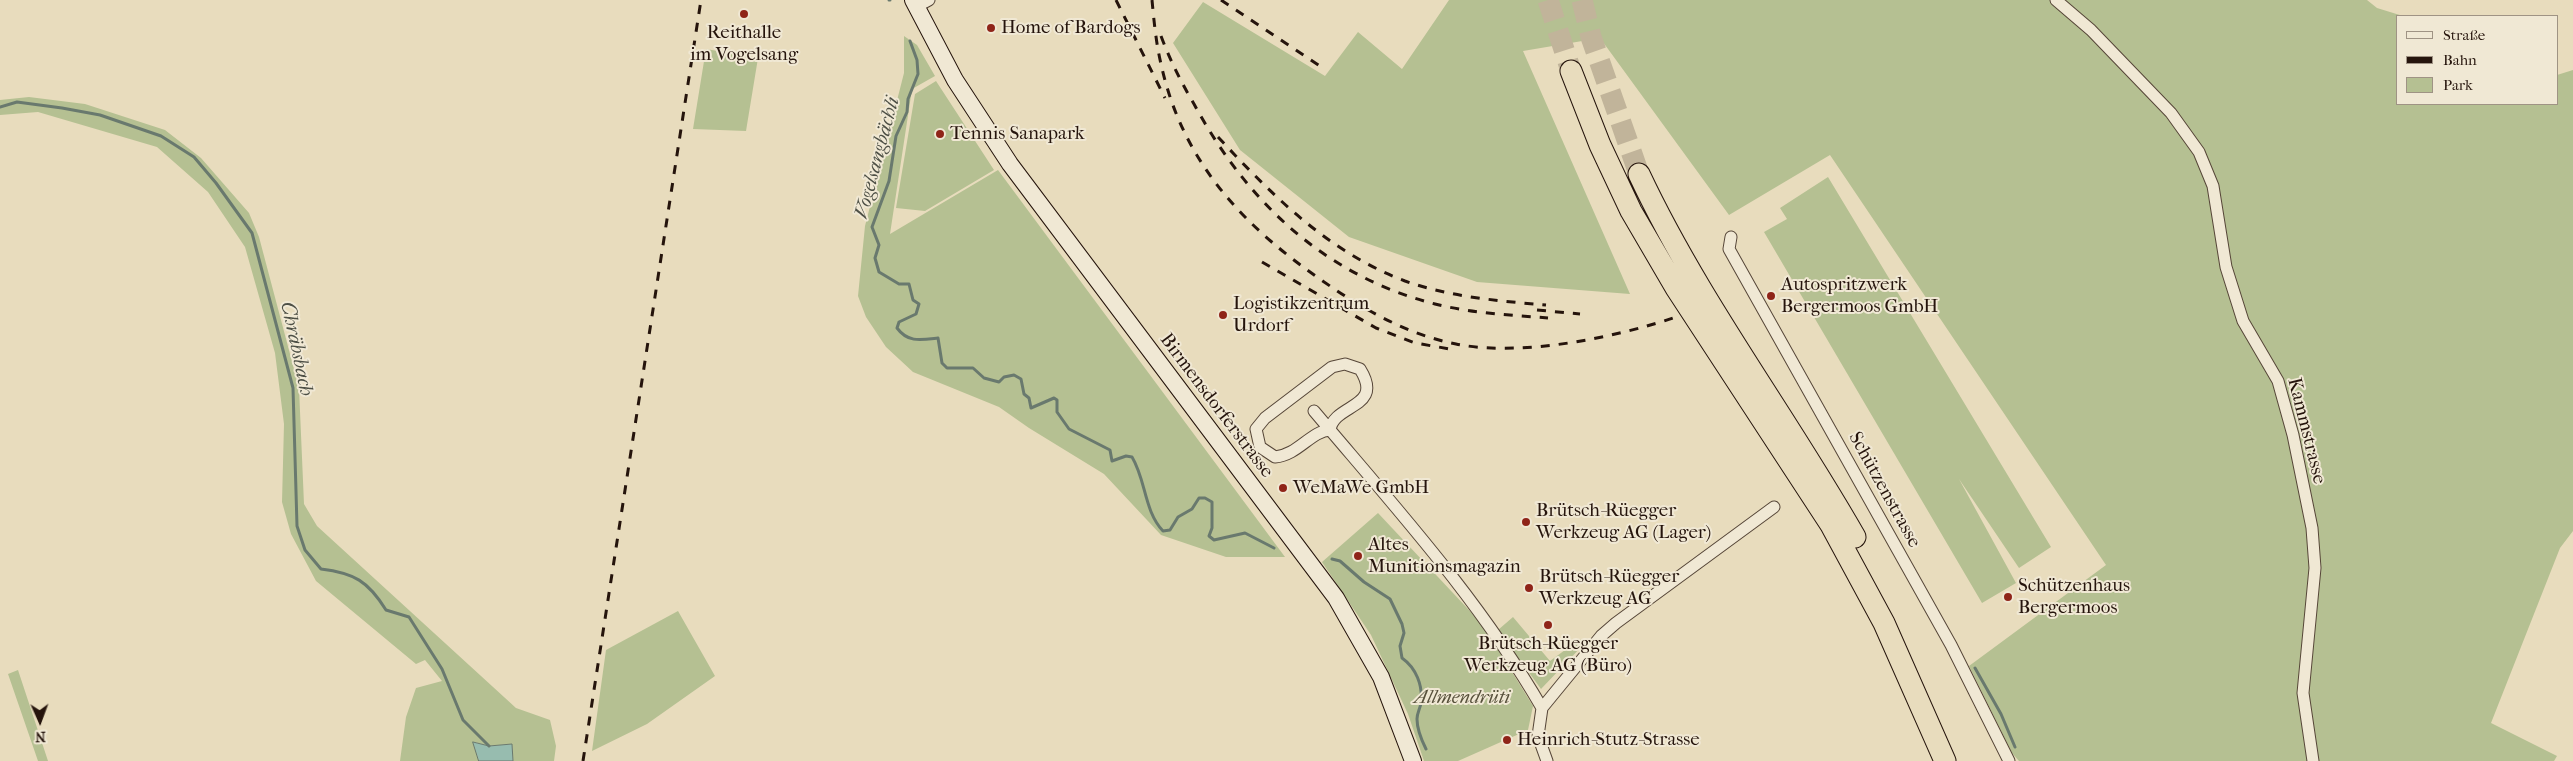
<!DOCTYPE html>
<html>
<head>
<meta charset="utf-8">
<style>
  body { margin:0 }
  #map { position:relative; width:2573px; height:761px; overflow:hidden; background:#e8dcbd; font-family:"IM FELL French Canon",serif }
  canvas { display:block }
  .legend { position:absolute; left:2396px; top:15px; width:162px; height:90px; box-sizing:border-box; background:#f0e8d4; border:1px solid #9f9384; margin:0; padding:6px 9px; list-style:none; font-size:15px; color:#25140c }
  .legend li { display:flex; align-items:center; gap:10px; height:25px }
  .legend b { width:25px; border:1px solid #9f9384 }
  .north { position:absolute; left:15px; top:696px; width:50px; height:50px; -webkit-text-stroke:4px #f0e8d4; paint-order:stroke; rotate:178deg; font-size:14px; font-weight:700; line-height:20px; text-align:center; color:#25140c }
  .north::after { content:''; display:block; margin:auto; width:18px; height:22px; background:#25140c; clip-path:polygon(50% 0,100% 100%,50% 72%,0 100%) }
</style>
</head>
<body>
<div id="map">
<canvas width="2573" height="761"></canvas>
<ul class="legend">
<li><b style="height:6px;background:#f0e8d4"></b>Straße</li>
<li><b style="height:6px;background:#25140c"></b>Bahn</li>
<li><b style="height:14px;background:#b5c092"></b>Park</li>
</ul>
<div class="north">N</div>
</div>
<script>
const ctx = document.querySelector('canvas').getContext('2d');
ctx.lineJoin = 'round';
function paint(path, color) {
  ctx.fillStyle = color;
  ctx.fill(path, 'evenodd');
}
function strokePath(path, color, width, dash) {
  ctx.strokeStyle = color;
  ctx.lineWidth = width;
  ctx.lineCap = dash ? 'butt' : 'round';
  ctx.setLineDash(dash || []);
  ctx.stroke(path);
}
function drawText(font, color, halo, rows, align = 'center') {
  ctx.font = font + ' "IM FELL French Canon",serif';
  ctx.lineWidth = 4;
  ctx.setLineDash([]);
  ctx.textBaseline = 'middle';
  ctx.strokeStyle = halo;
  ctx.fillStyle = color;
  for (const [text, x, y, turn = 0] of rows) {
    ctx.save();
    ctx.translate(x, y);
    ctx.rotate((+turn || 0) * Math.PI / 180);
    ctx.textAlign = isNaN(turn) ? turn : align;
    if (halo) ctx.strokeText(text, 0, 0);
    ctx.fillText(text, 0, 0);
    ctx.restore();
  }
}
paint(new Path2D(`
  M1449,0H2367L2377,8L2403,16H2397V104H2557V75L2573,70V531L2560,548L2491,723L2557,756L2554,761H2019L2012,753L1969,666L2106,565L1830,155L1729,215L1600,38L1523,51L1630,294L1477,282L1349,237L1240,150L1173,43L1203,2L1325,76L1358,32L1402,69Z
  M904,36L917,45L935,76L912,89L890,234L998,170L1285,557H1226L1161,535L1104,474L1029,428L999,407L913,372L886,347L866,317L858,296L865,226L904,73Z
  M706,49L758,58L746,131L693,129Z
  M936,81L994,170L925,211L896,208L915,94Z
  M29,97L85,104L165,130L201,158L249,213L259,237L299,388L304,504L317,526L516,708L550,720L556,746L554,761H513L512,744L489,746L474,742L479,761H400L406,717L416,688L442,681L425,660L416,664L316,581L291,534L282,502L284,424L275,353L245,247L208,192L157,147L38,112L0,115V100Z
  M1828,177L2051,547L2019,568L1959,479L2016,583L1982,603L1764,232L1787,219L1780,208Z
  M1378,513L1483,625L1533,706L1528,730L1458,761H1424L1408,714L1371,635L1322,562Z
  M678,611L715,676L647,724L592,751L606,650Z
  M1513,617L1550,661L1580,639L1584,644L1541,689L1498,630Z
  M18,670L48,761H38L8,674Z`), '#b5c092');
const water = new Path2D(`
  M473,742L489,746L512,744L513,761H479Z`);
paint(water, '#97bcaf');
strokePath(water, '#69796e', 1);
strokePath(new Path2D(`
  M889,0H890
  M910,41L917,60L918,74L908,99L907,112L896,136L889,181L872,227L879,245L875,258L879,272L899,284H909L913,300L919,304L916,314L899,322L897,328C908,343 921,340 938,338L942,363L947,368H973L984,378L999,382L1004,377L1014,375L1021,379L1024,394L1029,398L1031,408L1054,398L1057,400V412L1069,429L1110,450L1112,461L1126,456L1132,457C1146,480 1144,511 1163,531L1170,530L1178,517L1192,509L1199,498H1205L1212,502V528L1209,536L1214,540L1245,533L1274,548
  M0,107L17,102L62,108L100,115L161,136L194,157L216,183L252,233L293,388L297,526L305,550L321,569C354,573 368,581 386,610L409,617L442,669L463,720L489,746
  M1332,559L1340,561L1364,582L1390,599L1402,624L1404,633L1400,646L1402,658C1416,668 1423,685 1421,703C1420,709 1417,713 1417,719C1417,730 1421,739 1426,749
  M1975,668L2001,714L2015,747`), '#69796e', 3);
strokePath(new Path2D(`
  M1548,0L1571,71
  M1582,0L1591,37L1639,174`), '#c1b49a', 21, [21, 11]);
const street = new Path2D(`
  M2056,0L2091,30L2171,113L2199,152L2213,186L2226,267L2243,321L2278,381L2293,435L2312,528L2315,568L2303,693L2313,761
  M916,7L929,0
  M1731,237L1729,249L1951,645L2009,761
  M1345,364L1360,369C1385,409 1334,403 1330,430C1311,431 1298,455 1275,457L1260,447L1256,429L1265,418L1332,367Z
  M1314,411C1395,507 1479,599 1542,708L1538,736L1547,761
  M1542,708L1601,636L1616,623L1774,507`);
const secondary = new Path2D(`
  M913,0L955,80L1010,164L1336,598L1381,677L1413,761`);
const highway = new Path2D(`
  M1571,71L1600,145L1631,211L1676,288L1831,525L1884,623L1945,761
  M1639,174C1699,302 1785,414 1855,537`);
strokePath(street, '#564638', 13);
strokePath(secondary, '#25140c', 18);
strokePath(highway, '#25140c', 23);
strokePath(street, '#f0e8d4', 11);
strokePath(secondary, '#f0e8d4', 16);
strokePath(highway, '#e8dcbd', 21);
strokePath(new Path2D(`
  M1116,0L1165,98
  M1152,0C1154,21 1156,43 1161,64C1183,165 1247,230 1330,286C1368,312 1410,335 1456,344C1520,357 1614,338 1676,317
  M1221,0L1323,68
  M1161,36C1170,60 1181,82 1194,104C1247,202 1325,276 1435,304C1471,313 1510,315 1548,318
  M1218,137C1272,195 1328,252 1405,281C1450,297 1499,301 1546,305
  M1262,262L1376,328L1415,343L1450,349
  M1537,310L1580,314
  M583,761L701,0`), '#25140c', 3, [9, 9]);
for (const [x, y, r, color] of [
  [744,14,5,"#8f2418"],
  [991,28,5,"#8f2418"],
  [940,134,5,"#8f2418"],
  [1771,296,5,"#8f2418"],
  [1223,315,5,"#8f2418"],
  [1283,488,5,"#8f2418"],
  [1526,522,5,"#8f2418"],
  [1358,556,5,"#8f2418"],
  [1529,588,5,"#8f2418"],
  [2008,597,5,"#8f2418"],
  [1548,625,5,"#8f2418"],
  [1507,740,5,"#8f2418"]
]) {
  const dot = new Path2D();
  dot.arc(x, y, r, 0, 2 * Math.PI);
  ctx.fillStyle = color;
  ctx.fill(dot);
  strokePath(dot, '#f0e8d4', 2);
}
drawText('19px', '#25140c', '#f0e8d4', [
  ["Home of Bardogs",1001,28],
  ["Reithalle",744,33,"center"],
  ["im Vogelsang",744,55,"center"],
  ["Tennis Sanapark",950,134],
  ["Autospritzwerk",1781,285],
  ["Bergermoos GmbH",1781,307],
  ["Logistikzentrum",1233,304],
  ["Urdorf",1233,326],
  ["WeMaWe GmbH",1293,488],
  ["Brütsch-Rüegger",1536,511],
  ["Werkzeug AG (Lager)",1536,533],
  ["Altes",1368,545],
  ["Munitionsmagazin",1368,567],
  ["Brütsch-Rüegger",1539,577],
  ["Werkzeug AG",1539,599],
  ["Schützenhaus",2018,586],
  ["Bergermoos",2018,608],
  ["Brütsch-Rüegger",1548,644,"center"],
  ["Werkzeug AG (Büro)",1548,666,"center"],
  ["Heinrich-Stutz-Strasse",1517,740]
], 'left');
drawText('19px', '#25140c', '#f0e8d4', [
  ["Birmensdorferstrasse",1216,406,53],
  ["Kammstrasse",2306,431,76],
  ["Schützenstrasse",1884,490,61]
]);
drawText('italic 19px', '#57503b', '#f0e8d4', [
  ["Allmendrüti",1462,698]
]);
drawText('italic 20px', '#4d4f45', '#f0e8d4', [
  ["Vogelsangbächli",878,158,-75],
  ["Chräbsbach",296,349,78]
]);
</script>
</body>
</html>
